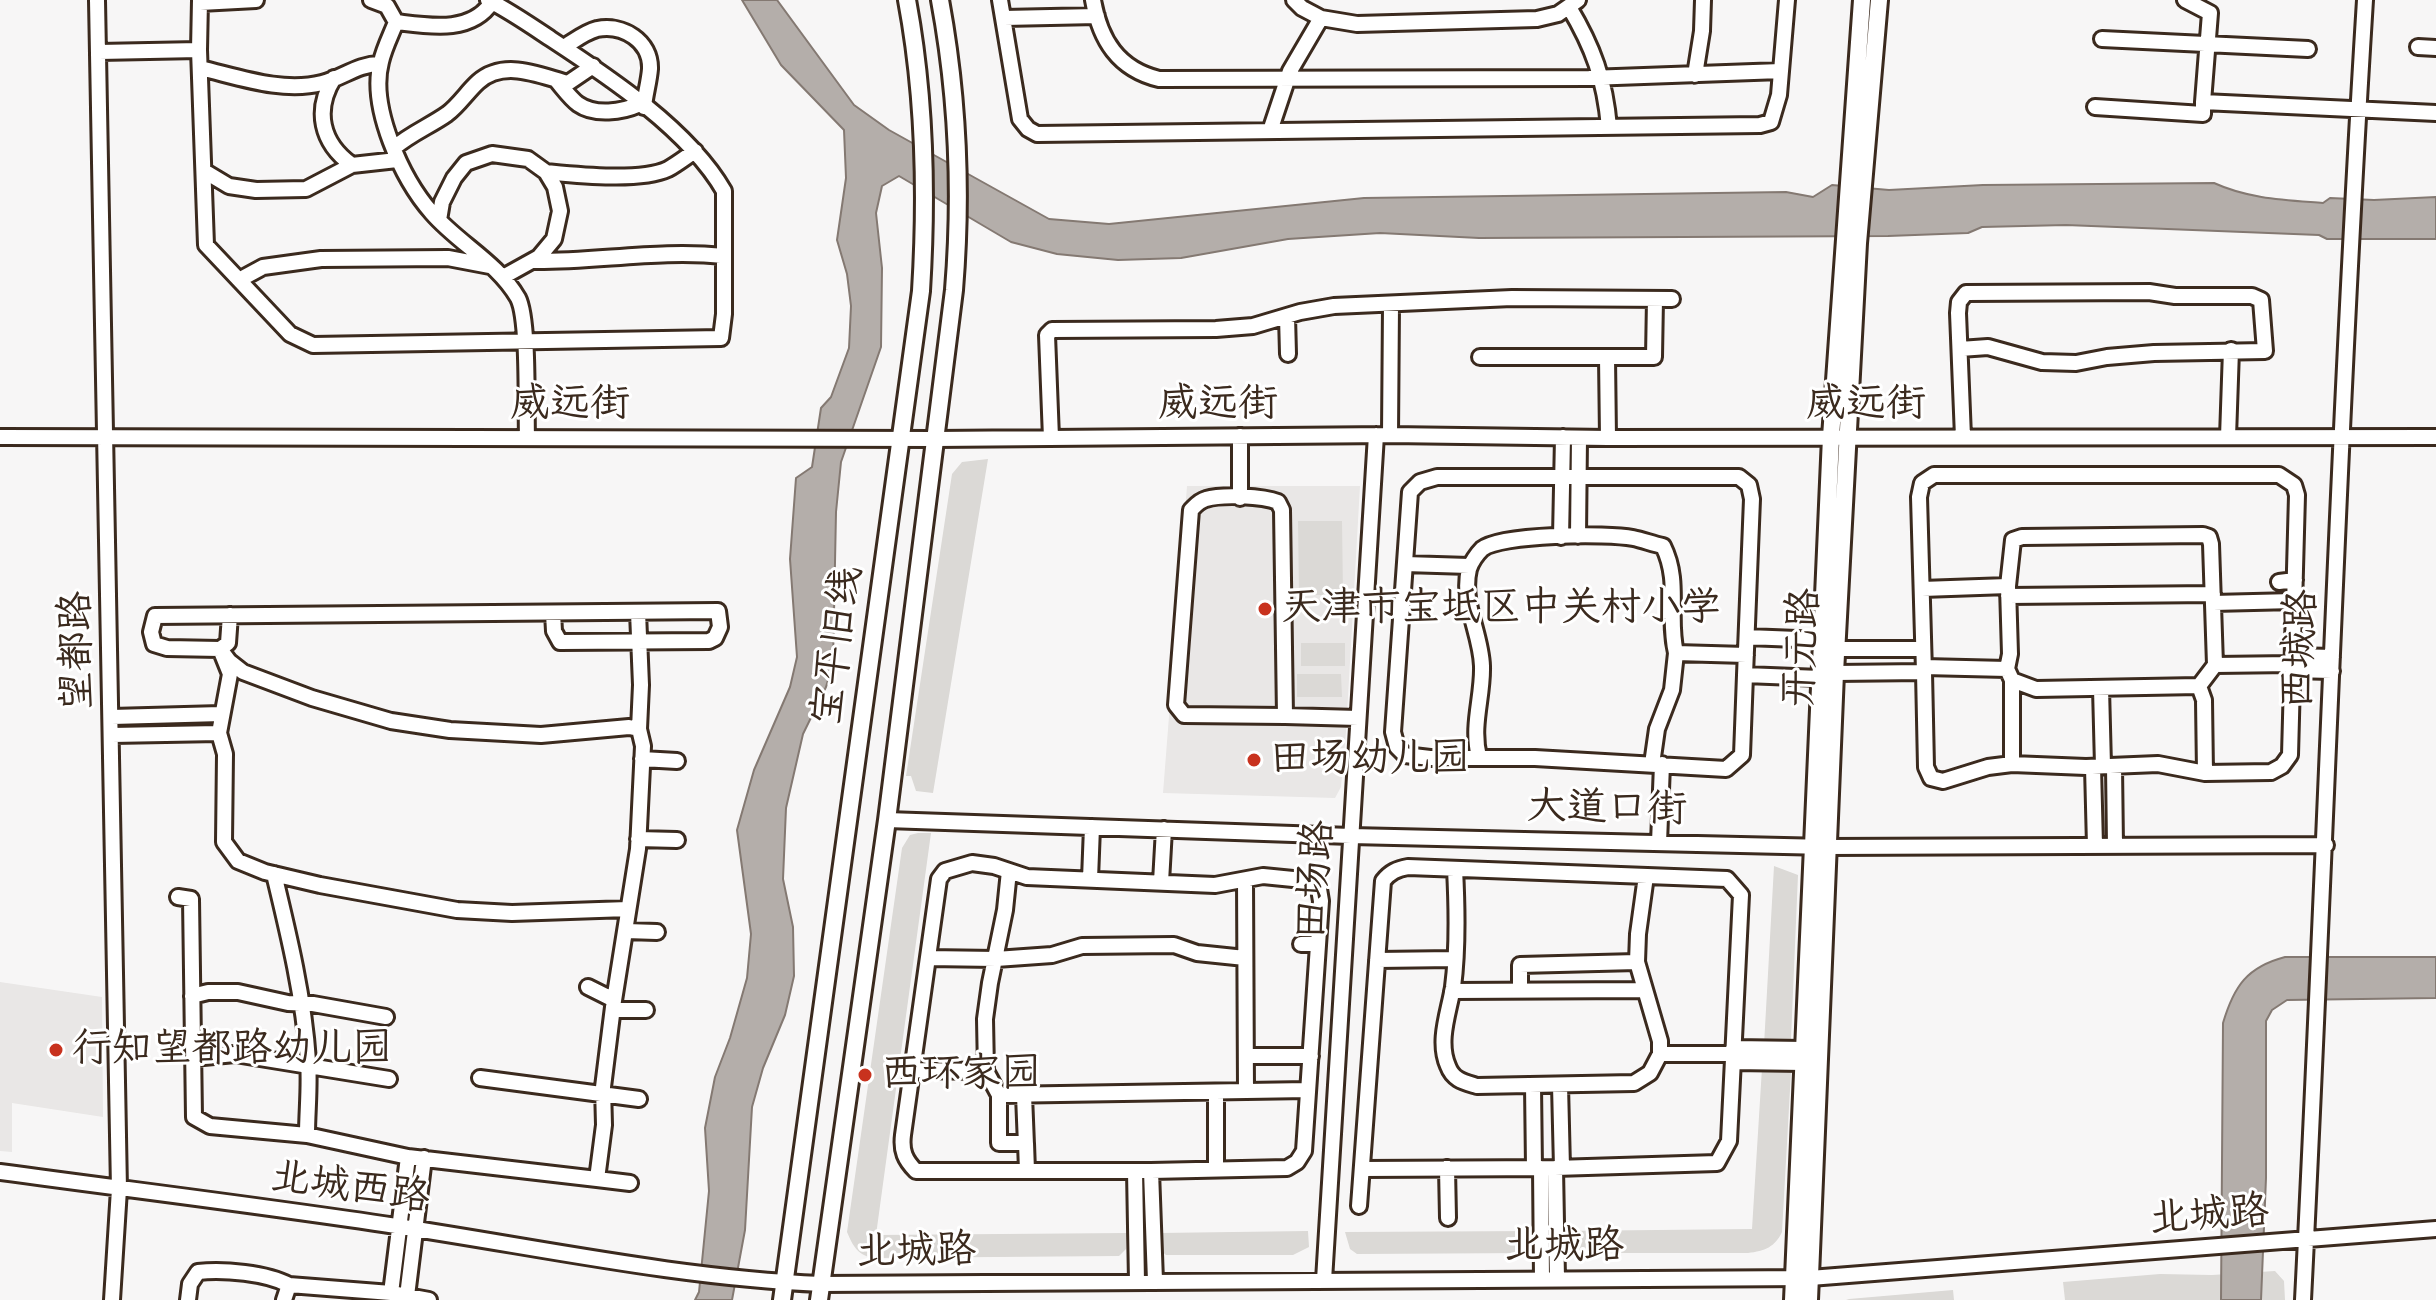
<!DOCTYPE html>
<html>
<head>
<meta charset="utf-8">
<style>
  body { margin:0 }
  canvas { display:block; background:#f7f6f6 }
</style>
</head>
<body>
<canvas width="2436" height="1300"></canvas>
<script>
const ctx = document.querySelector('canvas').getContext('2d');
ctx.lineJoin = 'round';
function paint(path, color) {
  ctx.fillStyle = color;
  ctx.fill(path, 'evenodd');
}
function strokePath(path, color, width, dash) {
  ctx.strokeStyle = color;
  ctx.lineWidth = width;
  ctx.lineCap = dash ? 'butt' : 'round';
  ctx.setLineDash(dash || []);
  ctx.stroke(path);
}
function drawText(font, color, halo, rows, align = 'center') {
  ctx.font = font + ' Caveat,"LXGW WenKai TC",sans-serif';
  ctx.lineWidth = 6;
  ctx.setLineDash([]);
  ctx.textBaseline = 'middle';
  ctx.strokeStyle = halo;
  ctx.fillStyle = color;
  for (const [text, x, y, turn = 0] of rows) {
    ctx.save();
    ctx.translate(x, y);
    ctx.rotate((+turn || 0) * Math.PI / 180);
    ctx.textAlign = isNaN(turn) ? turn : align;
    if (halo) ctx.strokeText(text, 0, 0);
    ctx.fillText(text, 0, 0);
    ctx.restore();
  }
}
paint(new Path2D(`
  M1187,486H1360L1346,732L1341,787L1335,798L1163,793Z
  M0,982L102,997L103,1117L12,1103V1152L0,1151Z`), '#e9e7e6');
paint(new Path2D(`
  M988,459L933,793L916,791L911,776H906L952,474L962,462Z
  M1298,521H1342L1343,595H1299Z
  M1301,643H1345V666H1301Z
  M1297,674H1341L1342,697H1297Z
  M918,833H931L876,1235L1127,1233L1126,1249L1119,1256L872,1258C857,1254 853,1246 847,1232L902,848L910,835Z
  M1774,866L1798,875L1791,1039L1786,1043L1764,1045Z
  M1762,1068H1787L1791,1072L1782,1232C1775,1247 1765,1251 1748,1253H1563L1562,1231L1752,1229Z
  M1308,1231L1309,1247L1293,1255H1166L1161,1251L1159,1233Z
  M1536,1231L1535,1249L1532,1253L1357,1254L1350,1249L1345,1232Z
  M2275,1271L2284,1281L2285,1300H2065L2063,1282L2160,1274L2212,1275Z
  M1953,1290L1954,1300H1846L1849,1299Z`), '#dbd9d6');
const water = new Path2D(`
  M742,0H777L854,105L889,130L1049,219L1109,224L1364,198L1786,192L1813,197L1832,185L1889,190L1983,185L2214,183C2249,199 2285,200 2323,203L2330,198L2374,200L2436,197V239H2327L2319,235L2066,225L1982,227L1968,233L1888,236L1479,238L1380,233L1288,239L1181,258L1118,260L1057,254L1011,242L899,176L882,186L876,213L882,268L881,347L841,462L836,512L833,663L826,687L803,734L786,808L783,879L793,927L794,976L785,1015L763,1068L752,1107L745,1230L732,1300H695L699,1292L709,1191L705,1128L715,1077L730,1038L747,978L751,934L737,830L754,770L790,687L797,657L790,559L796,478L812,467L821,408L831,397L849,348L851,306L847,274L837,240L846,178L844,130L781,65Z
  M2285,957H2436V998L2287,1000L2272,1010L2266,1021V1178L2261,1300H2221L2223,1023C2234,986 2247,967 2285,957Z`);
paint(water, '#b4aeaa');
strokePath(water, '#847972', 2);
const minor = new Path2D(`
  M97,0L119,1189L112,1300
  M200,0L199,50L206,245L290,334L313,345L721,338L724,314V191C689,130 609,77 551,39C530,25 510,11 488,0
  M371,0L387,6L396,22C429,26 471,34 492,2
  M1000,0L1020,119L1028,129L1037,134L1760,125L1771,122L1779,95L1787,0
  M1093,0C1100,40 1118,69 1159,79L1589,78L1781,71
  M1294,0L1302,8L1321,18L1357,24L1537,19L1558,14L1578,0
  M2185,0L2210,13L2203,102L2436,113
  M200,3L256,0
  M1569,7C1593,47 1605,80 1609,127
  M1004,18L1097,16
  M396,22C391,35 384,48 381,62C369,107 402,179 432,213C459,244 497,262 518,298C529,319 526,409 527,437
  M2102,39L2308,49
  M564,47C574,41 585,32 597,29C623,24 651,41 650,69C649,82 645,95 644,107
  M2418,47L2436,48
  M99,52L199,50
  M200,68C239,77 282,93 322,83C343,78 357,64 380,64
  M1695,75L1702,31L1703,0
  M334,78C314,110 321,143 352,165
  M556,80C563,88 570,98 578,104C595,116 622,112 640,104
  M2095,107L2203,114V102
  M1270,131L1290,71L1321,18
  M394,148C410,134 430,126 447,114C459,105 467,92 478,82C504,59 538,75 568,83L593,66
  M204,171L229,186L256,190L306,189L352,165L397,160
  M546,172C577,175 640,182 668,169C677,164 686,157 695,151
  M439,220L442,202L454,178L466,163L492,154L528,159L546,172L555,187L560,211L554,239L539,257L503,277
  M532,261C596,262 660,249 724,256
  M239,280L263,267L321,259L448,258L490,266
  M1287,316L1288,354
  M1960,349L1988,347L2042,362L2076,363L2107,357L2154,353L2265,351L2261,300L2252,296H2175L2149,292L1966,293L1959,302L1958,313L1963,437
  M1480,357H1654L1655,299
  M1607,357L1608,438
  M1390,435L1391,305
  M0,437L936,439L1390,435L1608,438L2436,437
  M2228,437L2231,350
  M1051,438L1047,335L1052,330L1216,329L1253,326L1300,312L1334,306L1512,298L1672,299
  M1240,498V436
  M1578,536L1579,438
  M1561,537L1563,437
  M1405,564L1469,566
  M2279,582L2295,580
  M1922,589L2008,586L2013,540L2022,537L2203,535L2209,537L2211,544L2215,665L2199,686L2036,689L2012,680L2007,669L1924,667
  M2008,596L2213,594
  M2213,603L2294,601
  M553,613L554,631L560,642L709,641L715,638L720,627L718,611L155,616L151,632L154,644L167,648L220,649L229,661L243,672L312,698L391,721L450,730L541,735L629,727L639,729
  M230,615L228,643L220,649L230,674L219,733L225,754L224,842L238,861L265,872L320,885L457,910L512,913L628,909
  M1747,637L1822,640
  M1836,649H1923
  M2293,656L2332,657
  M2215,665L2292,664
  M2007,669L2010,654L2008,587
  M2292,670L2332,671
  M1835,673L1924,672L1926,767L1931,778L1943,781L1988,767L2012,764L2086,767L2158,764L2205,773L2271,772L2282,766L2290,755L2297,495L2294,485L2279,475H1934L1922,483L1919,497L1924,672
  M1745,675L1752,499L1749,485L1739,477H1437L1420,482L1410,492L1393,732L1397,747L1405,755L1430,758H1535L1726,769L1742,755L1745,675L1820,678
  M2012,680V764
  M2199,686L2204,700L2205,773
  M2101,688L2103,766
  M1285,716L1184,715L1176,705L1191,510C1196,505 1199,501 1206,499C1222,494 1263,496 1278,502L1282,510L1285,716L1358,718
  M112,717L221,714
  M112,735L219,733
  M1479,757C1471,725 1483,697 1482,666C1481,633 1461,603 1469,569C1471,563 1477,554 1482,549C1500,534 1608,533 1633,538C1643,540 1653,544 1663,546C1681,582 1667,616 1676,653L1746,655
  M642,759L677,761
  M1652,764L1657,729L1672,690L1676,653
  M2114,766L2115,846
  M2093,767L2095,846
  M887,820L1351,836L1827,847L2326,845
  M638,839L677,840
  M1659,843L1662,764
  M1455,869C1457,907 1458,949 1453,987C1449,1012 1437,1041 1448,1066C1453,1080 1464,1082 1477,1086L1634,1083L1650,1073L1660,1054H1733
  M1009,871L1005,910L990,983L985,1019L986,1071L999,1095V1143H1026L1027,1171
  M274,874C289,936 304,998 308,1061C310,1085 307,1111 307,1135
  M1646,876L1638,934L1637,962L1660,1041V1054
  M1090,879L1092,827
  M1245,880L1246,1091
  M1161,882L1164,829
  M178,897L191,899L194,1117L210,1126L307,1135L408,1157L597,1179L604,1125L603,1087L613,1007L638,849L643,746L639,729L641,685L638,612
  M626,931L657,932
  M1301,944H1318
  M928,958L996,959L1052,955L1082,946L1174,945L1197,953L1245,958
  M1377,960L1454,959
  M588,987L614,1000
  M1520,990V965L1637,962
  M1452,991L1644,990
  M192,996L208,992H238L288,1003L313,1004L386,1017
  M613,1010H646
  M1733,1048L1804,1049
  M1246,1056H1311
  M193,1058L235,1054L389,1079
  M1733,1062L1804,1063
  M912,1070L986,1071
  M480,1078L639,1099
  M1533,1085L1534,1168
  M1560,1085L1562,1168
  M1216,1092V1169
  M999,1095L1308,1090
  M1024,1095L1026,1145
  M1447,1168L1448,1218
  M1541,1168L1542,1279
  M1362,1169L1555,1168
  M1135,1171L1137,1282
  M1151,1171H916C905,1160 901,1151 903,1135L939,879L945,871L972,863L994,866L1027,877L1215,885L1263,876L1313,881L1319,889L1321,901L1304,1151L1297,1162L1287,1168L1151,1171L1155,1281
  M0,1172C132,1190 264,1206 396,1226C536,1247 679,1278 821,1284L1810,1278L2436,1229
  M597,1179L630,1183
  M1359,1206L1383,881C1390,872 1397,869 1408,867L1727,879L1741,895L1729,1141L1717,1163L1555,1168L1557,1279
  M1324,1280L1376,435
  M391,1293L408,1157
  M407,1296L424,1158
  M188,1300L190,1284L198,1272C223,1269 267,1273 289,1285
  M284,1300L289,1285L391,1293L429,1300
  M2303,1300C2325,867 2338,433 2365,0`);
const major = new Path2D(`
  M782,1300L921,291C927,194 925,96 907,0
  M819,1300L887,820L954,290C962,192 958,97 940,0
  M1793,1300L1831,437L1862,0
  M1809,1300L1835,673L1858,243L1879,0`);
strokePath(minor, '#3b2a1e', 20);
strokePath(major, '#3b2a1e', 22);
strokePath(minor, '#fff', 14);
strokePath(major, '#fff', 16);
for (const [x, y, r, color] of [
  [1265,609,8,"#c8321e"],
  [1254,760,8,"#c8321e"],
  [56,1050,8,"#c8321e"],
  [865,1075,8,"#c8321e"]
]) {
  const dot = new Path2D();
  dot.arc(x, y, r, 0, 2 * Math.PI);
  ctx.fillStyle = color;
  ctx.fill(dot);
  strokePath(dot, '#fff', 3);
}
drawText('40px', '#3b2a1e', '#fff', [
  ["威远街",570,405],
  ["威远街",1218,405],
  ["威远街",1866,405],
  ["宝平旧线",838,646,-82],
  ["开元路",1803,648,-87],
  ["西城路",2301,649,-88],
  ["望都路",78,651,-91],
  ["大道口街",1607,809,1],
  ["田场路",1316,880,-86],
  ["北城西路",350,1188,8],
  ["北城路",2209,1216,-4],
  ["北城路",1564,1247],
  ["北城路",916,1252,-1]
]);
drawText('40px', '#3b2a1e', '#fff', [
  ["天津市宝坻区中关村小学",1281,609],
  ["田场幼儿园",1270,760],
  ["行知望都路幼儿园",72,1050],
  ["西环家园",881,1075]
], 'left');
</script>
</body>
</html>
